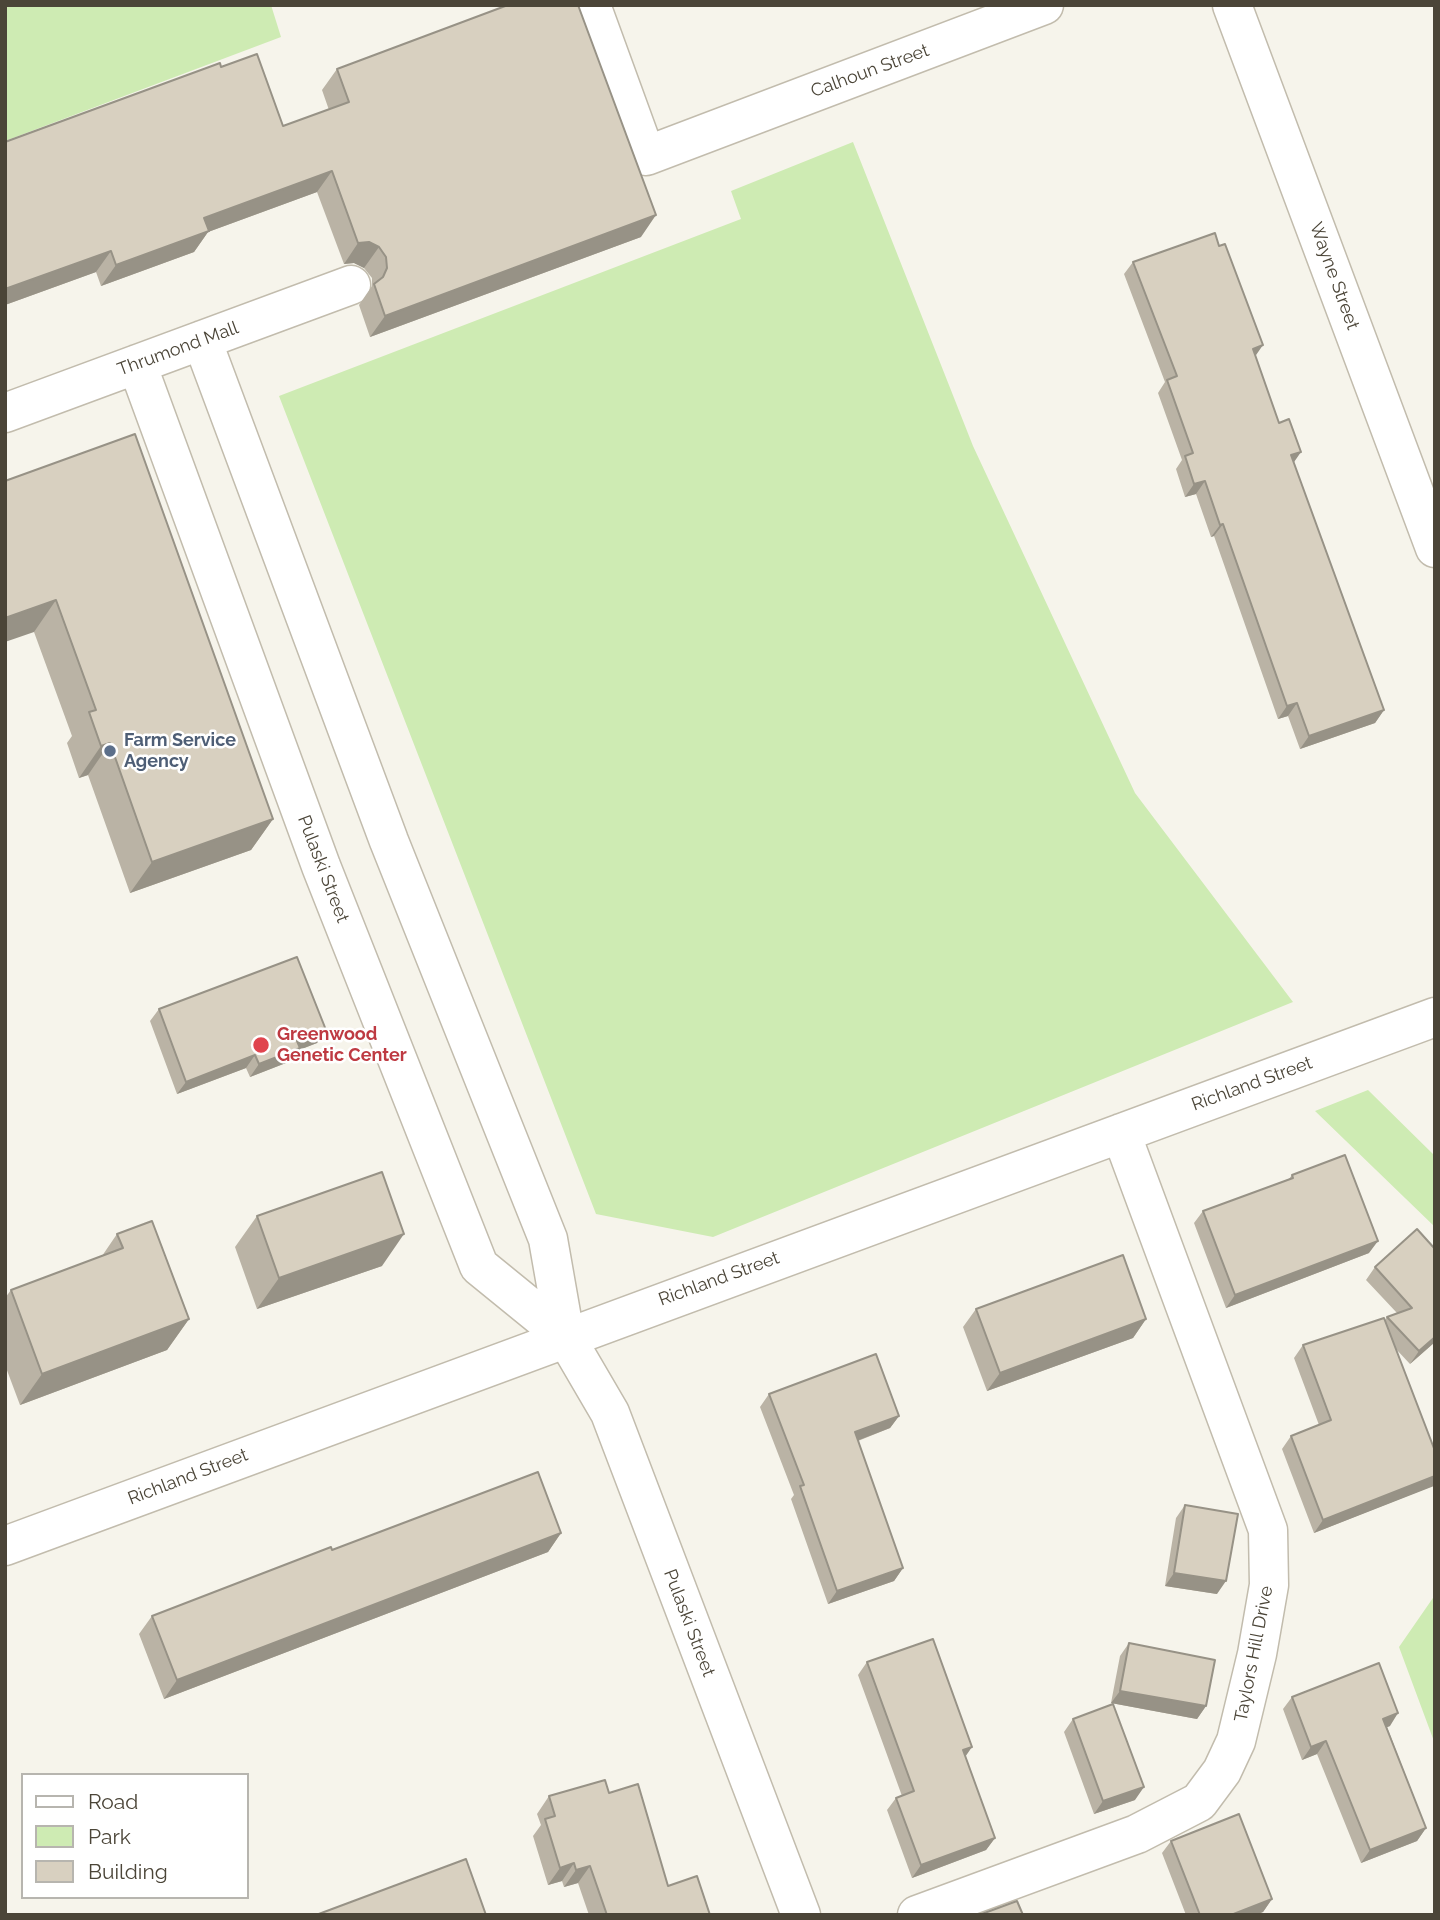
<!DOCTYPE html>
<html>
<head>
<meta charset="utf-8">
<style>
  body { margin:0 }
  #map { position:relative; width:1440px; height:1920px; overflow:hidden; background:#f6f4eb; font-family:Raleway,sans-serif }
  canvas { display:block }
  .frame { position:absolute; inset:0; border:7px solid #4b4538; pointer-events:none }
  .legend { position:absolute; left:21px; top:1773px; width:228px; height:126px; box-sizing:border-box; background:#fff; border:2px solid #b7b5af; margin:0; padding:9px 12px; list-style:none; font-size:21px; color:#4b4538 }
  .legend li { display:flex; align-items:center; gap:14px; height:35px }
  .legend b { width:35px; border:2px solid #b7b5af }
</style>
</head>
<body>
<div id="map">
<canvas width="1440" height="1920"></canvas>
<div class="frame"></div>
<ul class="legend">
<li><b style="height:9px;background:#fff"></b>Road</li>
<li><b style="height:19px;background:#ceebb3"></b>Park</li>
<li><b style="height:19px;background:#d8d0c0"></b>Building</li>
</ul>
</div>
<script>
const ctx = document.querySelector('canvas').getContext('2d');
ctx.lineJoin = 'round';
function paint(path, color) {
  ctx.fillStyle = color;
  ctx.fill(path, 'evenodd');
}
function strokePath(path, color, width, dash) {
  ctx.strokeStyle = color;
  ctx.lineWidth = width;
  ctx.lineCap = dash ? 'butt' : 'round';
  ctx.setLineDash(dash || []);
  ctx.stroke(path);
}
function drawText(font, color, halo, rows, align = 'center') {
  ctx.font = font + ' Raleway,sans-serif';
  ctx.lineWidth = 5;
  ctx.setLineDash([]);
  ctx.textBaseline = 'middle';
  ctx.strokeStyle = halo;
  ctx.fillStyle = color;
  for (const [text, x, y, turn = 0] of rows) {
    ctx.save();
    ctx.translate(x, y);
    ctx.rotate((+turn || 0) * Math.PI / 180);
    ctx.textAlign = isNaN(turn) ? turn : align;
    if (halo) ctx.strokeText(text, 0, 0);
    ctx.fillText(text, 0, 0);
    ctx.restore();
  }
}
paint(new Path2D(`
  M5,5H271L281,37L5,141Z
  M853,142L973,446L1135,793L1293,1002L713,1237L596,1214L279,396L741,219L731,191Z
  M1368,1090L1435,1156V1227L1315,1111Z
  M1435,1595V1744L1399,1647Z`), '#ceebb3');
const minor = new Path2D(`
  M591,5L646,156L1044,5
  M1232,5L1435,548
  M202,340L389,841L548,1239L565,1336
  M137,364L321,866L479,1266L565,1336L610,1413L801,1915
  M5,413L351,285
  M5,1546L1435,1017
  M917,1915L1137,1834L1199,1802L1222,1771L1236,1741L1257,1654L1269,1585L1268,1530L1121,1133`);
strokePath(minor, '#c2bcad', 41);
strokePath(minor, '#fff', 38);
paint(new Path2D(`
  M221,67L283,126L329,110L322,90L337,69L641,237L370,337L359,305L372,286V278L364,268L354,263L344,264L317,192L208,232L194,252L101,286L96,272L5,305V142Z
  M1133,262L1255,356L1279,423L1384,710L1375,723L1300,749L1288,716L1278,719L1214,536L1211,537L1196,494L1185,497L1176,469L1182,460L1158,393L1165,382L1124,274Z
  M5,481L273,819L251,850L130,893L88,775L79,778L67,743L72,736L34,632Z
  M159,1009L326,1030L317,1043L299,1050L291,1061L250,1077L246,1068L177,1094L150,1021Z
  M1292,1175L1369,1253L1226,1308L1194,1223L1203,1211L1289,1179Z
  M257,1216L382,1266L257,1309L235,1247Z
  M1417,1229L1435,1342L1410,1364L1395,1348L1435,1451V1485L1314,1533L1282,1449L1291,1436L1319,1425L1294,1358L1303,1345L1385,1320L1387,1317L1397,1313L1366,1280L1375,1267Z
  M117,1234L189,1319L167,1350L20,1405L5,1365V1298L11,1290L102,1256Z
  M976,1309L1146,1319L1133,1338L987,1391L963,1327Z
  M769,1394L899,1416L890,1428L858,1441L903,1568L894,1581L828,1604L791,1499L794,1495L760,1407Z
  M1185,1505L1217,1594L1165,1586L1176,1518Z
  M561,1533L548,1552L164,1699L139,1634L152,1616L332,1550Z
  M1129,1643L1206,1706L1197,1719L1111,1703L1120,1656Z
  M867,1662L965,1757L995,1838L986,1850L912,1878L887,1810L896,1798L902,1796L858,1675Z
  M1292,1697L1390,1726L1387,1727L1426,1828L1417,1841L1361,1863L1317,1754L1302,1760L1283,1709Z
  M1073,1719L1135,1800L1094,1814L1064,1732Z
  M609,1793L668,1886L710,1915H589L578,1883L564,1887L562,1881L548,1885L533,1836L541,1825L537,1814L549,1796Z
  M1171,1841L1272,1899L1263,1912L1255,1915H1186L1162,1853Z`), '#bab3a5');
paint(new Path2D(`
  M332,171L317,192L208,232L194,252L101,286L116,265L204,218Z
  M656,215L641,237L370,337L385,316Z
  M369,242L379,247L364,268L354,263L344,264L358,243Z
  M111,251L96,272L5,305V289Z
  M1263,345L1254,358L1253,349Z
  M1301,452L1292,465L1291,455Z
  M1205,481L1196,494L1185,497L1194,484Z
  M1223,524L1214,536L1211,537L1220,525Z
  M56,600L34,632L5,642V618Z
  M1297,703L1288,716L1278,719L1287,706Z
  M1384,710L1375,723L1300,749L1309,736Z
  M110,743L88,775L79,778L101,746Z
  M273,819L251,850L130,893L152,862Z
  M326,1030L317,1043L299,1050L291,1061L250,1077L259,1064L297,1041Z
  M255,1055L246,1068L177,1094L186,1082Z
  M404,1234L382,1266L257,1309L279,1278Z
  M1378,1241L1369,1253L1226,1308L1235,1295Z
  M189,1319L167,1350L20,1405L42,1374Z
  M1146,1319L1133,1338L987,1391L1000,1373Z
  M1435,1337V1342L1410,1364L1419,1351Z
  M899,1416L890,1428L846,1445L855,1432Z
  M1435,1476L1434,1486L1314,1533L1323,1520Z
  M561,1533L548,1552L164,1699L177,1680Z
  M903,1568L894,1581L828,1604L837,1591Z
  M1174,1573L1226,1581L1217,1594L1165,1586Z
  M1120,1691L1206,1706L1197,1719L1111,1703Z
  M1398,1713L1390,1726L1374,1732L1383,1719Z
  M1326,1741L1317,1754L1302,1760L1311,1747Z
  M972,1747L963,1760V1750Z
  M1144,1787L1135,1800L1094,1814L1103,1801Z
  M1426,1828L1417,1841L1361,1863L1370,1850Z
  M995,1838L986,1850L912,1878L921,1865Z
  M574,1863L562,1881L548,1885L560,1868Z
  M590,1866L578,1883L564,1887L576,1870Z
  M1272,1899L1263,1912L1255,1915H1231Z`), '#979286');
const building = new Path2D(`
  M508,5H578L656,215L385,316L374,284L383,277L387,268L386,257L379,247L369,242L358,243L332,171L204,218L209,231L116,265L111,251L5,289V142L220,63L221,67L257,54L283,126L349,102L337,69Z
  M1215,233L1219,246L1225,244L1263,345L1253,349L1279,423L1289,419L1301,452L1291,455L1384,710L1309,736L1297,703L1287,706L1223,524L1220,525L1205,481L1194,484L1185,456L1193,453L1167,380L1177,376L1133,262Z
  M135,434L273,819L152,862L110,743L101,746L89,712L96,710L56,600L5,618V481Z
  M297,957L326,1030L297,1041L300,1048L259,1064L255,1055L186,1082L159,1009Z
  M1345,1155L1378,1241L1235,1295L1203,1211L1293,1178L1292,1175Z
  M382,1172L404,1234L279,1278L257,1216Z
  M152,1221L189,1319L42,1374L11,1290L123,1248L117,1234Z
  M1417,1229L1435,1249V1337L1419,1351L1387,1317L1412,1308L1375,1267Z
  M1123,1255L1146,1319L1000,1373L976,1309Z
  M1384,1318L1435,1451V1476L1323,1520L1291,1436L1331,1420L1303,1345Z
  M876,1354L899,1416L855,1432L903,1568L837,1591L800,1486L804,1485L769,1394Z
  M538,1472L561,1533L177,1680L152,1616L331,1547L332,1550Z
  M1185,1505L1238,1514L1226,1581L1174,1573Z
  M933,1639L972,1747L963,1750L995,1838L921,1865L896,1798L914,1791L867,1662Z
  M1129,1643L1215,1660L1206,1706L1120,1691Z
  M1379,1663L1398,1713L1383,1719L1426,1828L1370,1850L1326,1741L1311,1747L1292,1697Z
  M1113,1704L1144,1787L1103,1801L1073,1719Z
  M605,1780L609,1793L638,1784L668,1886L697,1876L710,1915H607L590,1866L576,1870L574,1863L560,1868L545,1819L555,1816L549,1796Z
  M1239,1814L1272,1899L1231,1915H1200L1171,1841Z
  M466,1859L486,1915H316Z
  M1017,1901L1023,1915H979Z`);
paint(building, '#d8d0c0');
strokePath(building, '#979286', 2);
for (const [x, y, r, color] of [
  [110,751,7,"#5c6f8a"],
  [261,1045,9,"#e0444e"]
]) {
  const dot = new Path2D();
  dot.arc(x, y, r, 0, 2 * Math.PI);
  ctx.fillStyle = color;
  ctx.fill(dot);
  strokePath(dot, '#fff', 2.5);
}
drawText('18px', '#4b4538', '#fff', [
  ["Calhoun Street",870,71,-20],
  ["Wayne Street",1334,276,70],
  ["Thrumond Mall",178,349,-20],
  ["Pulaski Street",323,869,69],
  ["Richland Street",1252,1084,-20],
  ["Richland Street",719,1279,-20],
  ["Richland Street",188,1477,-21],
  ["Pulaski Street",689,1623,69],
  ["Taylors Hill Drive",1254,1654,-79]
]);
drawText('bold 18px', '#4e5e75', '#fff', [
  ["Farm Service",124,741],
  ["Agency",124,762]
], 'left');
drawText('bold 18px', '#be3a42', '#fff', [
  ["Greenwood",277,1035],
  ["Genetic Center",277,1056]
], 'left');
</script>
</body>
</html>
